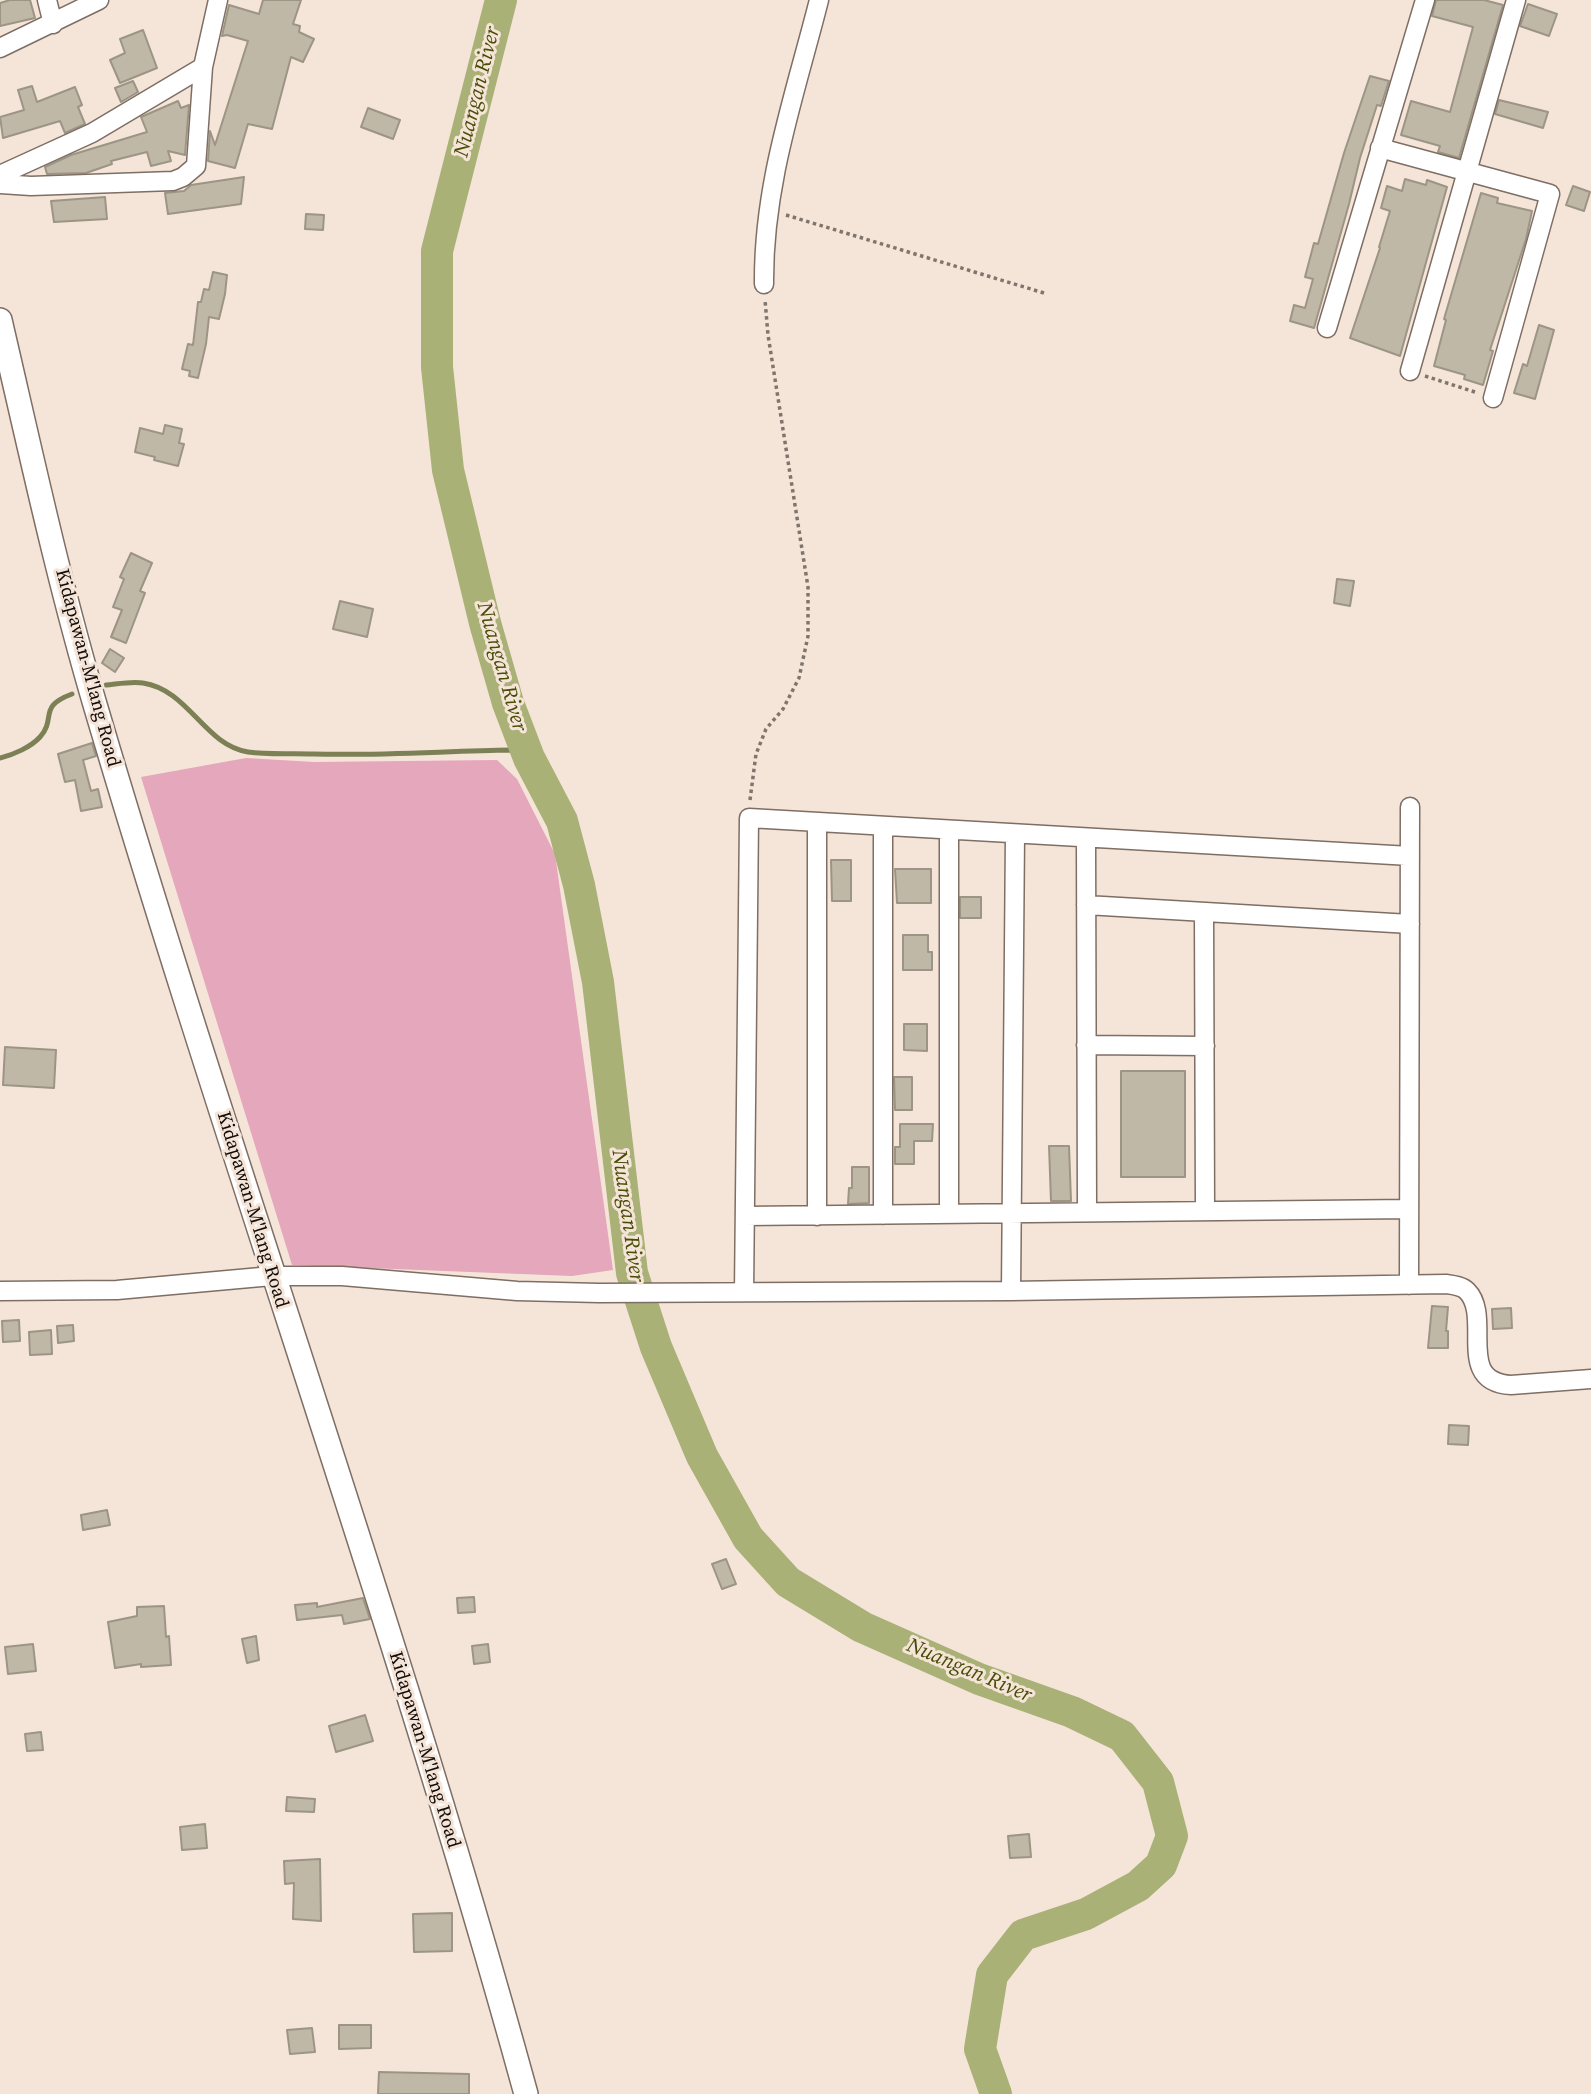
<!DOCTYPE html>
<html>
<head>
<meta charset="utf-8">
<style>
  body { margin:0 }
  canvas { display:block; background:#f5e4d8 }
</style>
</head>
<body>
<canvas width="1591" height="2094"></canvas>
<script>
const ctx = document.querySelector('canvas').getContext('2d');
ctx.lineJoin = 'round';
function paint(path, color) {
  ctx.fillStyle = color;
  ctx.fill(path, 'evenodd');
}
function strokePath(path, color, width, dash) {
  ctx.strokeStyle = color;
  ctx.lineWidth = width;
  ctx.lineCap = dash ? 'butt' : 'round';
  ctx.setLineDash(dash || []);
  ctx.stroke(path);
}
function drawText(font, color, halo, rows, align = 'center') {
  ctx.font = font + ' "Source Serif 4",serif';
  ctx.lineWidth = 6;
  ctx.setLineDash([]);
  ctx.textBaseline = 'middle';
  ctx.strokeStyle = halo;
  ctx.fillStyle = color;
  for (const [text, x, y, turn = 0] of rows) {
    ctx.save();
    ctx.translate(x, y);
    ctx.rotate((+turn || 0) * Math.PI / 180);
    ctx.textAlign = isNaN(turn) ? turn : align;
    if (halo) ctx.strokeText(text, 0, 0);
    ctx.fillText(text, 0, 0);
    ctx.restore();
  }
}
paint(new Path2D(`
  M246,758L314,762L497,760L517,779L555,854L613,1270L572,1276L292,1265L141,777Z`), '#e5a7bc');
strokePath(new Path2D(`
  M106,685C117,684 132,681 143,683C189,690 204,745 248,752C269,755 292,753 313,754C379,756 445,751 511,750L529,758
  M0,758C13,755 31,747 40,737C57,718 37,707 72,694`), '#7c8055', 5);
strokePath(new Path2D(`
  M501,0L437,251V367L448,470L485,623L508,703L529,758L562,821L579,885L598,982L632,1273L656,1347L702,1456L748,1538L788,1582L862,1627L979,1679L1072,1712L1122,1736L1158,1782L1172,1836L1161,1865L1138,1886L1086,1914L1023,1935L992,1975L980,2049L996,2094`), '#a9b176', 32);
const building = new Path2D(`
  M10,0H30L35,18L0,26V3Z
  M263,0H301L293,24L300,26L299,32L314,39L303,62L291,57L272,129L248,124L235,168L208,161L210,131L215,145L248,41L227,35L222,36L229,5L259,14Z
  M1436,0H1484L1503,5L1459,158L1438,152L1440,146L1401,135L1411,101L1450,112L1473,27L1432,16Z
  M1528,4L1557,14L1549,36L1520,26Z
  M143,30L157,68L120,83L110,60L125,53L120,39Z
  M1370,76L1389,81L1381,106L1377,105L1360,158L1349,204L1314,328L1290,321L1294,305L1305,308L1313,279L1305,277L1314,243L1318,244L1344,153Z
  M133,81L138,92L121,102L115,88Z
  M32,86L37,102L75,87L82,105L78,107L85,124L65,133L60,121L3,138L0,117L24,110L18,90Z
  M1499,100L1548,112L1543,128L1495,114Z
  M178,101L181,108L189,105L185,155L168,151L171,161L151,166L147,152L111,161L112,164L86,173L47,174L45,167L71,155L147,132L141,117Z
  M368,108L400,120L393,139L361,127Z
  M244,177L241,204L168,214L165,193L184,191L191,185Z
  M1405,179L1426,185L1427,180L1447,187L1400,356L1350,338L1380,248L1379,247L1390,211L1381,208L1387,186L1402,191Z
  M1573,186L1590,192L1584,211L1566,205Z
  M1481,193L1498,198L1497,203L1532,211L1526,239L1490,350L1493,351L1483,385L1464,379L1465,375L1434,366L1446,320L1444,319Z
  M105,197L107,219L54,222L51,201Z
  M306,214L324,215L323,230L305,229Z
  M213,272L227,275L225,294L219,319L209,317L206,344L198,378L189,376L190,371L182,369L188,344L193,345L198,302H201L204,289L209,290Z
  M1539,325L1554,330L1535,399L1514,393L1523,364L1527,366Z
  M165,425L182,429L179,443L184,444L178,466L154,460L155,457L135,452L140,428L163,434Z
  M131,553L152,563L140,591L145,593L126,643L111,637L122,610L113,607L124,579L120,577Z
  M1337,579L1354,581L1350,606L1334,603Z
  M340,601L373,609L367,637L333,629Z
  M110,649L124,658L115,672L102,663Z
  M92,743L96,756L83,760L91,791L98,789L102,807L81,811L75,780L65,782L58,754Z
  M831,860H851V901H832Z
  M895,869H931V903H897Z
  M960,897H981V918H960Z
  M903,935H928V952H932V970H903Z
  M904,1024H927V1051L904,1050Z
  M5,1047L56,1050L54,1088L3,1085Z
  M1121,1071H1185V1177H1121Z
  M894,1077H912V1110H895Z
  M900,1124H933L932,1141H914V1164H895V1147H900Z
  M1049,1146H1069L1071,1201H1051Z
  M852,1167H869V1203L848,1204L849,1188H852Z
  M1432,1306L1448,1307L1446,1331H1448V1348H1428Z
  M1511,1308L1512,1328L1493,1329L1492,1309Z
  M19,1320L20,1341L3,1342L2,1321Z
  M73,1325L74,1341L58,1343L57,1326Z
  M51,1330L52,1354L30,1355L29,1332Z
  M1449,1425L1469,1426L1468,1445L1448,1444Z
  M107,1510L110,1525L83,1530L81,1515Z
  M726,1559L736,1584L722,1589L712,1564Z
  M474,1597L475,1612L458,1613L457,1598Z
  M363,1598L370,1619L344,1624L342,1615L297,1620L295,1605L317,1603V1607Z
  M164,1606L166,1637L169,1636L171,1665L141,1667V1664L115,1668L108,1622L137,1616V1607Z
  M256,1636L259,1660L247,1663L242,1639Z
  M33,1644L36,1671L8,1674L5,1647Z
  M488,1644L490,1662L474,1664L472,1646Z
  M365,1715L373,1741L336,1752L329,1726Z
  M41,1732L43,1750L27,1751L25,1734Z
  M287,1797L315,1799L314,1812L286,1811Z
  M205,1824L207,1848L182,1850L180,1827Z
  M1029,1834L1031,1857L1010,1858L1008,1836Z
  M320,1859L321,1921L293,1919L294,1883L285,1884L284,1861Z
  M452,1913V1951L414,1952L413,1914Z
  M339,2025H371V2048L339,2049Z
  M312,2028L315,2052L290,2054L287,2030Z
  M379,2072L469,2074V2094H378Z`);
paint(building, '#c0b8a7');
strokePath(building, '#9c9585', 2);
const minor = new Path2D(`
  M47,0L53,24
  M0,48L99,0
  M1380,148L1550,194L1493,398
  M0,175L92,133L203,67
  M0,184L31,186L173,181L183,177L196,166L203,67L218,0
  M764,284C763,184 795,95 819,0
  M1327,328L1425,0
  M1410,371L1516,0
  M817,822V1216
  M949,830V1214
  M1086,838L1087,1212
  M1086,905L1410,924
  M1204,912L1205,1211
  M1086,1045L1205,1046
  M883,1215V826
  M745,1216L1409,1209
  M1409,1285L1410,807
  M0,1291L117,1290L272,1276H342L517,1291L599,1293L1011,1291L1446,1284C1453,1285 1462,1286 1467,1291C1493,1317 1454,1382 1511,1385L1591,1379
  M1011,1291L1015,834
  M744,1292L749,818L1410,856`);
const major = new Path2D(`
  M0,320C30,449 58,580 96,708C233,1172 398,1628 526,2094`);
strokePath(minor, '#7e6e64', 21);
strokePath(major, '#7e6e64', 26);
strokePath(new Path2D(`
  M786,215L1044,293
  M1425,376L1478,393
  M750,800L756,754L766,729L783,709L799,678L808,636V587L768,335L765,300`), '#80756d', 3.5, [3.5, 3.5]);
strokePath(minor, '#fff', 18);
strokePath(major, '#fff', 23);
drawText('19px', '#120d09', '#f5e4d8', [
  ["Kidapawan-M'lang Road",87,668,75],
  ["Kidapawan-M'lang Road",252,1210,73],
  ["Kidapawan-M'lang Road",424,1750,73]
]);
drawText('italic 21px', '#474d06', '#f5e4d8', [
  ["Nuangan River",478,92,-76],
  ["Nuangan River",501,667,74],
  ["Nuangan River",627,1216,82],
  ["Nuangan River",969,1671,23]
]);
</script>
</body>
</html>
